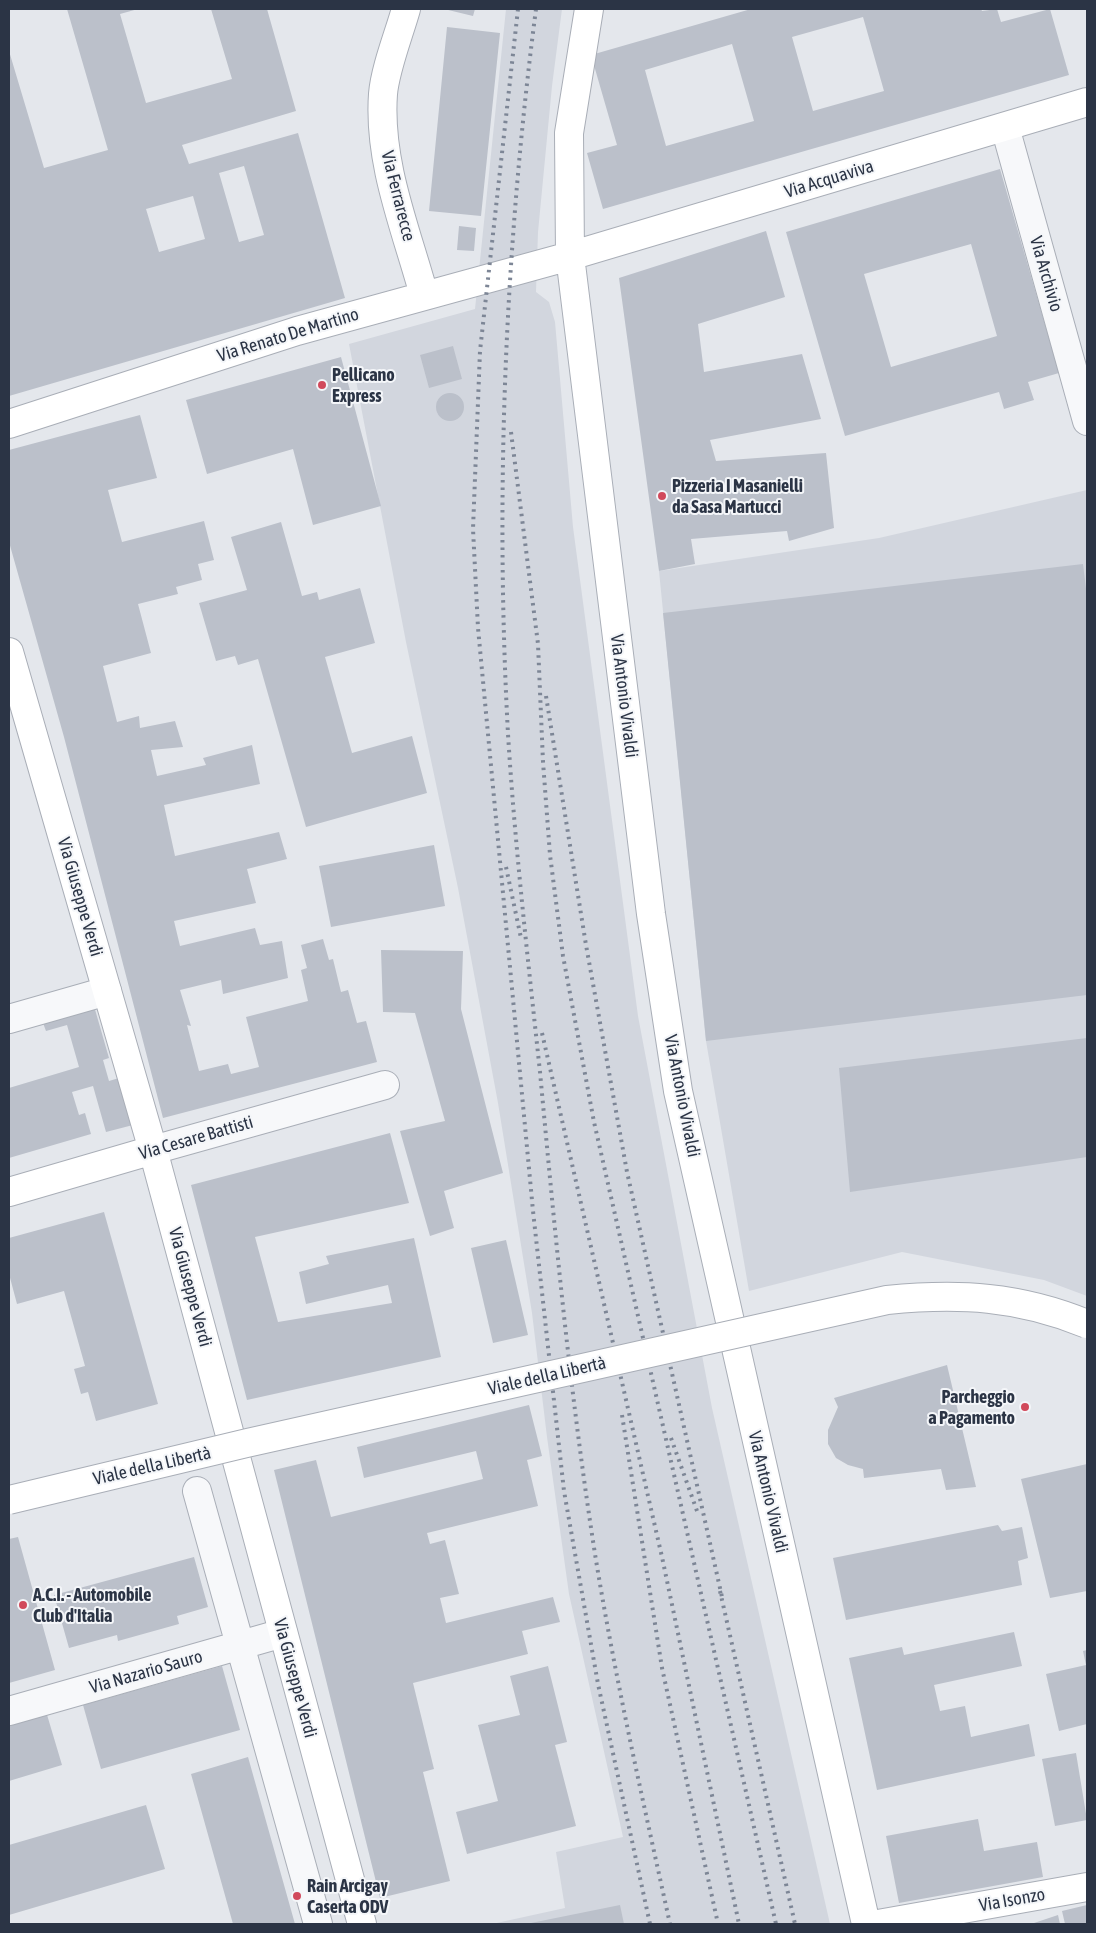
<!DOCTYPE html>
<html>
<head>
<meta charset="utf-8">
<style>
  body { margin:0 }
  #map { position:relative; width:1096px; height:1933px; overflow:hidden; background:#e4e7ec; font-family:"Asap Condensed",sans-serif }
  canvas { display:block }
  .frame { position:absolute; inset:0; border:10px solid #2b3445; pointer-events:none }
</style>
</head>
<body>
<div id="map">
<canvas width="1096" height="1933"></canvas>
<div class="frame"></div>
</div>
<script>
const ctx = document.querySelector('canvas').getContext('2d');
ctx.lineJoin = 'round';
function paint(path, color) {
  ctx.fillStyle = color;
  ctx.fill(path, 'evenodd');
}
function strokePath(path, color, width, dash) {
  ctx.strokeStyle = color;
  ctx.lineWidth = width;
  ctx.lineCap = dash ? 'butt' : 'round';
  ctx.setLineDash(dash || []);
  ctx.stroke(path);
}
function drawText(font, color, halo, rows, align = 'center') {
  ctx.font = font + ' "Asap Condensed",sans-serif';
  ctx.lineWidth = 4;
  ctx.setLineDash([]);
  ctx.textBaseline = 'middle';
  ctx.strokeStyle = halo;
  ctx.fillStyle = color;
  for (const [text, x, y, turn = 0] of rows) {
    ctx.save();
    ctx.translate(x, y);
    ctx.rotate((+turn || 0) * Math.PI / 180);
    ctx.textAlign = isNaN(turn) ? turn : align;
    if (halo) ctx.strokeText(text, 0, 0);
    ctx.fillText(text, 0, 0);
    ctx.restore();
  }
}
paint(new Path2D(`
  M506,9H562L552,86L538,232L536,292L549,302L555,322L573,527L638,1016L712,1408L830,1924H492L565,1908L556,1852L623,1837L569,1594L547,1437L532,1313L498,1103L458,888L406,642L349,344L475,309Z
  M1087,490V1296L1044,1280L902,1252L749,1291L706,1041L659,571L879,538Z`), '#d2d6de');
paint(new Path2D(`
  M67,9H138L120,14L146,103L232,79L211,9H267L296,111L182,145L189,164L298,133L345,298L9,396V51L44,168L108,150ZM244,166L264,235L239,242L219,173ZM193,196L205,239L159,252L146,209Z
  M444,9H475L473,16Z
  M751,9H981L982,11L997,9L1001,22L1050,9L1069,75L603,209L587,153L617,145L591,55ZM863,17L884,91L813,111L792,37ZM732,44L754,121L666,146L645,70Z
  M447,27L500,33L481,216L429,211Z
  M1000,169L1059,373L1028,382L1034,400L1004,409L999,392L845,436L786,232ZM971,244L997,336L891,367L864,274Z
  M459,226L476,228L474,251L457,250Z
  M766,231L785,297L698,324L704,372L802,354L821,419L710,440L716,461L826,453L834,528L789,541L787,531L691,539L695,564L659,571L619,278Z
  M453,346L462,379L429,388L420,355Z
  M341,357L381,506L313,525L293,449L207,474L186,400Z
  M436 407a14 14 0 1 1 28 0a14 14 0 1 1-28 0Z
  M140,415L157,478L108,490L122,542L204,521L214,560L198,564L202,580L176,587L178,594L138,604L151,653L103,666L117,722L139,716L140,728L175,721L183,747L151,750L157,776L206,765L203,758L252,745L260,784L164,805L175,856L279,832L287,859L247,869L256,903L174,921L180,946L255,928L260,945L282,941L288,978L223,994L221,980L180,990L191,1026L187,1025L199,1071L228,1064L231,1074L259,1067L246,1017L308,1001L301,970L307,968L301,945L323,939L329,960L333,959L341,992L348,990L357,1023L366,1021L377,1062L163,1118L64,737L9,542V450Z
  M281,522L302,596L317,592L319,600L360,588L375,643L325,657L352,753L412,736L427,793L306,827L258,659L238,665L235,656L216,661L199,603L247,590L231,537Z
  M1083,564L1087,597V995L706,1041L663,613Z
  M434,845L445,906L331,927L319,866Z
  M381,950L463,951L461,1009L503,1173L444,1191L454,1228L430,1236L400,1131L445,1121L415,1013L383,1012Z
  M92,999L109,1058L103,1060L109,1081L119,1078L133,1125L106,1132L93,1086L72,1092L79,1115L85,1113L91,1134L9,1158V1088L79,1067L67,1025L46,1031L40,1015Z
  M1087,1038V1157L850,1192L839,1068Z
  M390,1133L409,1203L255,1237L278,1322L392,1303L388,1285L306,1304L299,1272L329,1264L326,1256L414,1238L441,1357L247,1400L191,1185Z
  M104,1212L158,1404L96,1421L88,1392L81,1394L74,1369L85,1366L64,1291L17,1304L9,1274V1238Z
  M506,1240L528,1335L493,1343L471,1248Z
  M947,1365L976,1487L946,1490L941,1469L864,1478L863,1469L848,1465L836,1458L828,1444V1430L838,1407L834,1398Z
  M529,1405L542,1456L527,1460L538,1506L427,1533L430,1544L445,1540L459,1594L440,1598L446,1623L553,1597L560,1622L522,1631L528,1654L413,1683L434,1769L423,1772L450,1881L380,1898L274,1470L316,1460L331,1517L483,1479L476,1451L364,1478L357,1447Z
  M1087,1464V1591L1050,1598L1021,1479Z
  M998,1525L1002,1531L1022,1527L1028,1558L1018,1561L1022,1585L846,1620L833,1558Z
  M18,1537L55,1670L9,1683V1539Z
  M194,1557L208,1607L177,1616L179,1624L118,1641L117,1635L69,1648L54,1595Z
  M1014,1632L1022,1666L934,1685L940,1711L965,1706L971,1737L1029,1724L1035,1756L877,1790L849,1658L902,1647L904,1655Z
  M1087,1650V1724L1059,1731L1046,1674L1086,1665L1083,1651Z
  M222,1666L240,1730L101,1769L83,1705Z
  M548,1666L567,1742L555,1745L576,1826L467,1854L456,1812L498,1801L478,1725L520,1715L510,1676Z
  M45,1708L62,1765L9,1781V1719Z
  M1076,1753L1087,1820L1055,1826L1042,1759Z
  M248,1757L295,1924H233L191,1774Z
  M146,1805L165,1869L9,1915V1845Z
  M978,1819L984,1851L1037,1842L1043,1877L899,1903L886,1836Z
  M620,1905L624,1924H531V1923Z
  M1087,1905V1924H1065L1062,1911Z
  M1058,1915L1060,1924H1031Z`), '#bbc0ca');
const street = new Path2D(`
  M1005,127L1087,421
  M9,1019L107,991
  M153,1150L385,1085
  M197,1491L318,1924
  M9,1711L283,1633`);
const secondary = new Path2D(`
  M406,9C399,34 385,69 383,94C378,163 406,229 424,295
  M589,9L569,133L570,256L651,914L678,1091L866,1924
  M9,424L297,331L570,256L1087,102
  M9,652L153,1150L362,1924
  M9,1192L153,1150
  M878,1924L1087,1887`);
strokePath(street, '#a9aeb7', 30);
strokePath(secondary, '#a9aeb7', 30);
strokePath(street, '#f7f8fa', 28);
strokePath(secondary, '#fff', 28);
strokePath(new Path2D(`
  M518,9L480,351L473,529L478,628L533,1211L564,1491L598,1684L650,1924
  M536,9C505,247 495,494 508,734C515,847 528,960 540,1072C555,1233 570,1394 595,1554C615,1678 643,1801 670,1924
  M511,432L538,644L543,762L550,855L563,956L594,1122L776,1924
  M546,696L586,945L627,1172L722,1597
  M506,867L521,938
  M542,1033L662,1557L739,1924
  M622,1415L662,1668L718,1924
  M671,1438L697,1511
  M720,1591L795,1924`), '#7d8696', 4, [2.5, 5]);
const secondaryBridge = new Path2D(`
  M9,1500L247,1443L887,1300C959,1293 1019,1296 1087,1324`);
strokePath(secondaryBridge, '#a9aeb7', 30, []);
strokePath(secondaryBridge, '#fff', 28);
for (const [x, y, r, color] of [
  [322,385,5,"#d1495b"],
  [662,496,5,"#d1495b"],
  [1025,1407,5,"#d1495b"],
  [23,1605,5,"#d1495b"],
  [297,1896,5,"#d1495b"]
]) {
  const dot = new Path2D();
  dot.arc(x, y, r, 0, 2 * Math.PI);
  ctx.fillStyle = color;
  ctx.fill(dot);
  strokePath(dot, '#f4f6f9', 2);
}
drawText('18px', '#2b3445', '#f4f6f9', [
  ["Via Acquaviva",829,179,-17],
  ["Via Ferrarecce",398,196,76],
  ["Via Archivio",1046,274,74],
  ["Via Renato De Martino",288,335,-17],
  ["Via Antonio Vivaldi",624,696,83],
  ["Via Giuseppe Verdi",80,897,74],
  ["Via Antonio Vivaldi",682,1096,79],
  ["Via Cesare Battisti",196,1138,-16],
  ["Via Giuseppe Verdi",190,1287,75],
  ["Viale della Libertà",547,1376,-13],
  ["Viale della Libertà",152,1466,-13],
  ["Via Antonio Vivaldi",768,1492,77],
  ["Via Nazario Sauro",146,1672,-16],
  ["Via Giuseppe Verdi",295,1678,75],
  ["Via Isonzo",1012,1900,-10]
]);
drawText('bold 18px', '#2b3445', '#f4f6f9', [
  ["Pellicano",332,375],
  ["Express",332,396],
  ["Pizzeria I Masanielli",672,486],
  ["da Sasa Martucci",672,507],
  ["Parcheggio",1015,1397,"right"],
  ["a Pagamento",1015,1418,"right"],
  ["A.C.I. - Automobile",33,1595],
  ["Club d'Italia",33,1616],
  ["Rain Arcigay",307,1886],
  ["Caserta ODV",307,1907]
], 'left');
</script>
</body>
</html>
